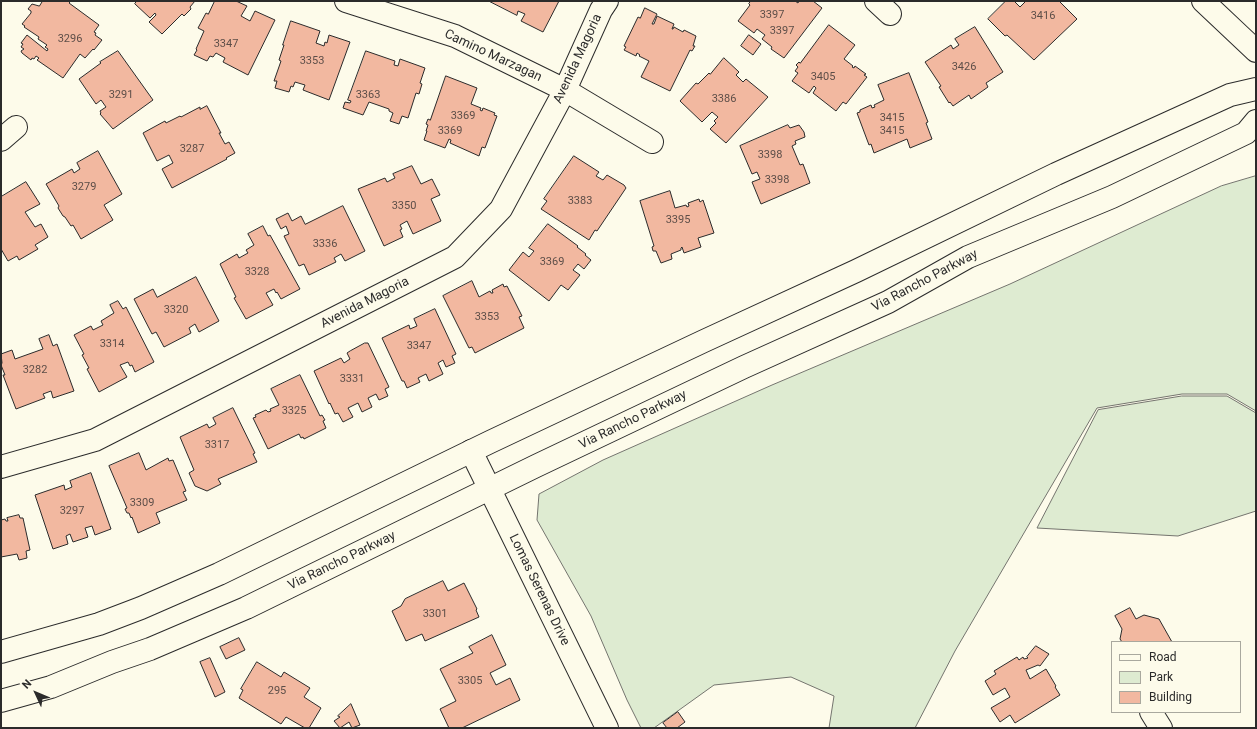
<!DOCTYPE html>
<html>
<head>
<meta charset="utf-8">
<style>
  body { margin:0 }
  #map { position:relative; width:1257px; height:729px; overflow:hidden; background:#fdfbea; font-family:Roboto,sans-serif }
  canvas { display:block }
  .frame { position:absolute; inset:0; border:2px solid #2b2b2b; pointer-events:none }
  .legend { position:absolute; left:1111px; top:641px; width:130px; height:72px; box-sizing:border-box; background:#fdfbea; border:1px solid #a9a89e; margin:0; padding:5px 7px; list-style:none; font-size:12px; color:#2b2b2b }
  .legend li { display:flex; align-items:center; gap:8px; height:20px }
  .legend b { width:20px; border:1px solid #a9a89e }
  .north { position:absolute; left:16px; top:673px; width:40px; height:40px; -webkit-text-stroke:3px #fdfbea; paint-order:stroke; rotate:314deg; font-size:11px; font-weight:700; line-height:16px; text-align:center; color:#2b2b2b }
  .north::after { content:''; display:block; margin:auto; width:14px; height:18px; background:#2b2b2b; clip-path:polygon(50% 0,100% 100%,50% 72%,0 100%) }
</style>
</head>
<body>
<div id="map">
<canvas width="1257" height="729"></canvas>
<div class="frame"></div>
<ul class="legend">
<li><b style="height:5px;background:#fdfbea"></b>Road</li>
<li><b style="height:11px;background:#deebd1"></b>Park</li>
<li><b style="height:11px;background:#f2b8a0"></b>Building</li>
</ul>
<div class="north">N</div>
</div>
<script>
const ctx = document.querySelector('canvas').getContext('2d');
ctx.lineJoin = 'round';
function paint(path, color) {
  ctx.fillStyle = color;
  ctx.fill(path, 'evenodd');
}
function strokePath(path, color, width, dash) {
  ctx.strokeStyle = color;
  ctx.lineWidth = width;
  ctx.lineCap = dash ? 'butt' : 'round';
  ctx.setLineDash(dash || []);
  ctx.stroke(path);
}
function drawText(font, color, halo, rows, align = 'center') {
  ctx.font = font + ' Roboto,sans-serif';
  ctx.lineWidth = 3;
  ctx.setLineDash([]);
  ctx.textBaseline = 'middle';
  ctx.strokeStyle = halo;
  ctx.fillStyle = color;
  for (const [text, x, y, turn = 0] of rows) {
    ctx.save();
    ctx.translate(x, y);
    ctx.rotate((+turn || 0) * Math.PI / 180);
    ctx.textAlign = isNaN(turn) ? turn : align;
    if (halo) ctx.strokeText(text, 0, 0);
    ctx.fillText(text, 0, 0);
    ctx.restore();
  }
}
const green = new Path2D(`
  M1256,176V411L1227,394H1182L1097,408L955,651L915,728H829L834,696L791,677L714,685L654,728H641L627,700L591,616L537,520L539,494L603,460L772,385L1010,284L1221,186Z
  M1182,396H1227L1256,413V511L1178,536L1037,528L1098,410Z`);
paint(green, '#deebd1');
strokePath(green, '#74746e', 1);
const building = new Path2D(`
  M43,1H71L69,3L99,25L94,32L96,33L95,35L102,40L94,50L93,49L85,58L80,54L63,78L37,60L39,58L36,56L34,59L32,58L31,60L22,53L21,51L24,49L21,47L23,44L21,43L27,35L47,51L48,49L45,47L47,45L38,39L39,37L24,27L25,26L22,24L31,13V11L28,9L32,4L39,6Z
  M137,1H195L190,7L191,9L184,16L182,14L162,34L149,22L156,15L155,13L150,18L135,4Z
  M215,1H236L247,6L241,16L250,21L255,11L275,20L248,75L223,62L225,58L216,53L213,57L210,56L207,61L194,55L197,50L196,49L204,31L198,28L206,13L208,14Z
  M489,1H559L543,32L521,21L525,14L518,11L517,15Z
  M751,1H795L798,3L799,1H813L822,8L784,58L771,49L772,47L762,39L765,35L757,29L754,33L738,21L750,5L749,4Z
  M1006,1H1014L1020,7L1026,1H1059L1077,19L1034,60L1007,35L1005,36L988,19Z
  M645,8L657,14L652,24H654L657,16L674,24L672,29H673L674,27L683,32L684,30L696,36L693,46H695L692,51L690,50L670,91L641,77L649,61L639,56L640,55L637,53L636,56L624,50L626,47L624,46L638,17L640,18Z
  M291,21L320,31L316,43L324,46L325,42L327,43L329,35L350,42L329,100L303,90L305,85L295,82L293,87L291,86L289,92L275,88L277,81H274L281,61L279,60L284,45H283Z
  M829,25L855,45L844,59L853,66L852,67L854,68L855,66L866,74L864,75L867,77L846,104L843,102L836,111L813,93L816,88L814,86L809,93L792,81L798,73L795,71L798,67L796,65L799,62L800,63Z
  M975,27L1003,72L986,83L988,87L971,99L969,95L953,106L950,102L949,103L939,87L941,86L925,62L951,45L953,49L959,45L955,39Z
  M749,35L761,44L753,55L741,46Z
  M118,51L153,100L113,129L100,114L101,113L100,111L106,107L101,100L96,104L79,79L101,63L100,62Z
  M366,51L395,61L394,65L398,66L400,59L425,68L420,83L422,84L419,94L416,93L408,118L402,116L399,124L390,121L393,113L389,111V109L369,102L363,115L343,108L345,102L350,103L351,101L348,100Z
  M724,58L739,72L736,75L743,82L746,79L768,97L726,143L710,129L716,123L714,121L718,117L712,112L702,122L680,101L696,83L698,84L709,73L710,74Z
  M909,73L928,122L926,123L932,139L910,148L907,139L874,153L871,144L869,145L857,113L860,112V110L871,105L872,108L875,107L874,105L884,100L878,85Z
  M446,76L477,88L471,104L481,108L480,110L482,111L483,108L495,113L494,115L497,116L485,148L482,147L479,156L450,143L451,140L449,139L445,148L424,140L427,131H426L428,125L426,124L428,119L430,120Z
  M207,106L221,133H219L225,144L229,142L235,153L226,158L227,159L172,188L162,169L173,163L169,155L157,161L143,133L165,121L166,123L180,116L181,117L200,107V109Z
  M788,125L790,128L799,125L804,132L805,137L795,141L796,144L792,146L800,165L803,164L810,183L761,204L752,182L760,179L757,172L752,174L740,146Z
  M98,151L122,194L104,205L113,220L81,239L73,225L71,226L65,217L63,216L58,208L59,206L46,184L72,169L74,173L80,169L77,163Z
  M574,156L599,172L596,176L603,180L607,175L624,185L626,188L597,231L595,230L589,240L541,209L547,201L544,199Z
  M412,166L421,184L432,179L440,195L431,199L441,221L413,234L407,221L400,225L402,229L400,230L403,237L384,246L358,189L385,178L387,182L395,178L393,174Z
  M26,182L40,204L25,212L35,227L41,224L48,237L35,245L38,249L19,260L17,256L8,261L1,249V197Z
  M670,191L675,208L686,205L687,207L689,206L688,203L699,199L700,202L703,200L714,233L698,238L701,247L684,253L682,247L681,248V250L671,254L672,259L661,263L656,251H653L652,247L654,246L640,201Z
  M343,206L365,251L345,261L341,254L334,258L336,262L309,275L304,264L299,266L284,236L289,234L286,226L281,229L276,219L288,213L292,221L301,216L305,224Z
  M548,224L578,246L577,247L586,254L585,255L591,260L584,269L578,264L573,270L580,275L568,290L561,285L549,301L509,270L523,252L529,257L534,251L529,248Z
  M263,226L268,236L270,235L300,289L281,299L277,292L276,293L274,289L266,293L273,305L246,319L234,298L236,297L220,264L237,254L239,258L248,253L246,250L254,245L248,234Z
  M196,277L219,321L199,332L195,324L189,328L191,333L164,347L156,332L152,334L134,299L153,289L157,297Z
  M472,281L479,297L490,291L491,293H493L492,290L503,284L504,287L507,286L522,316L519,317L524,328L475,353L472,347L469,348L443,296Z
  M118,301L123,309L126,307L154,362L135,372L132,365L130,366L128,362L120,365L127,377L99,392L87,369L89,368L82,355L84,354L74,335L91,326L93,330L103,325L101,321L114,313L110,305Z
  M435,309L456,354L452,356L455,363L446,367L443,360L438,363L443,374L429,381L426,374L418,378L420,382L407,388L404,381H402L382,338L409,325L410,329L417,326L414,319Z
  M49,335L53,346L57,344L74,391L53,398L51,391L43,394L45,398L16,409L3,375H5L1,365L2,363L1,354L12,350L15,359L43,349L39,339Z
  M365,343H368L389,387L385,389L388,396L379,400L376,394L368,398L372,407L362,412L358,403L348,408L353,417L343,422L338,413L335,414L330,403L329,404L314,371L341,358L344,363L350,359L347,353L350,351Z
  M300,375L320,416L322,415L325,420L323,421L326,428L304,439L303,437L301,438L299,434L268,449L253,418L256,417L255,415L266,410L268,412L271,411L270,409L279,405L271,389Z
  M233,408L255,453L253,454L257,462L218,479L221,484L207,491L195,486L189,473L194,470L180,437L207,424L209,428L216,424L213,418Z
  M139,453L146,470L168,458L169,461L173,460L186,491L183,492L187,500L156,513L160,523L138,533L132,517L131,518L129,513H127L125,509L127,508L109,466Z
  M91,473L111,529L95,535L92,526L85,528L88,537L73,542L70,534L66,536L68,544L53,549L35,495L64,485L65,490L72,487L70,481Z
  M19,515L20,518H23L30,550L26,551L27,558L19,560L17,554L1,557V520L5,519L6,521H8L7,518Z
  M443,581L448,591L464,583L477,609L476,610L479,617L425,641L422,634L406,641L392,611L401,606L405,599Z
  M1130,608L1136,619L1144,615L1159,619L1172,642H1122L1120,639L1122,629L1115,616Z
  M492,635L506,665L490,673L496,685L510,678L520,700L462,728H449L440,709L456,701L440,669L473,653L469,647Z
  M239,638L245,650L226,659L220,647Z
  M1036,646L1049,654L1040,666L1038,665L1026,670L1030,679L1046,669L1056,686L1055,687L1060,695L1015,723L1010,715L1000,722L991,708L1010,697L1005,688L993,695L985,681L996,674L994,671L1017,657L1019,660L1023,657L1024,659L1028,658L1027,657Z
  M210,658L225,692L215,697L200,662Z
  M257,662L281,677L284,672L310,688L304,697L321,708L309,728H305L286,717L281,724L239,698L243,690L241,689Z
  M351,704L360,725L352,728L349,722L340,728L334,721L340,717L338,716Z
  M678,712L685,722L677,728H667L663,723Z`);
paint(building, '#f2b8a0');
strokePath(building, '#2b2b2b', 1);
const minor = new Path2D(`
  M346,1L455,36L565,90L652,142
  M876,1L890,14
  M1,140L16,127
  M471,451L607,728
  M1,467L95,440L455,257L501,209L565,90L601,10L607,1
  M1151,712L1161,728`);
const major = new Path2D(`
  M1203,1L1256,51
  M1,652L99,624L141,608L219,574L490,442L704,341L856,271L1056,174L1230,95L1256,89
  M1,701L51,687L112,662L150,649L246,608L536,466L744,367L888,302L968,257L1112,197L1246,133L1256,121`);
strokePath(minor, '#2b2b2b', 24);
strokePath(major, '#2b2b2b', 24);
strokePath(minor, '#fdfbea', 22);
strokePath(major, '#fdfbea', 22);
drawText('11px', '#5d4e48', null, [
  ["3397",772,15],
  ["3416",1043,16],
  ["3397",782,31],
  ["3296",70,39],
  ["3347",226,44],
  ["3353",312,61],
  ["3426",964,67],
  ["3405",823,77],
  ["3291",121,95],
  ["3363",368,95],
  ["3386",724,99],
  ["3369",463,116],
  ["3415",892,118],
  ["3369",450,131],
  ["3415",892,131],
  ["3287",192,149],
  ["3398",770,155],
  ["3398",777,180],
  ["3279",84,187],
  ["3383",580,201],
  ["3350",404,206],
  ["3395",678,220],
  ["3336",325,244],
  ["3369",552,262],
  ["3328",257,272],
  ["3320",176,310],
  ["3353",487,317],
  ["3314",112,344],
  ["3347",419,346],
  ["3282",35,370],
  ["3331",352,379],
  ["3325",294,411],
  ["3317",217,445],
  ["3309",142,503],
  ["3297",72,511],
  ["3301",435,614],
  ["3305",470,681],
  ["295",277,691]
]);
drawText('13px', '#2b2b2b', '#fdfbea', [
  ["Camino Marzagan",493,56,25],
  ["Avenida Magoria",578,59,-65],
  ["Via Rancho Parkway",925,281,-28],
  ["Avenida Magoria",365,303,-27],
  ["Via Rancho Parkway",633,420,-26],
  ["Via Rancho Parkway",342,561,-26],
  ["Lomas Serenas Drive",539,590,64]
]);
</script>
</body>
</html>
